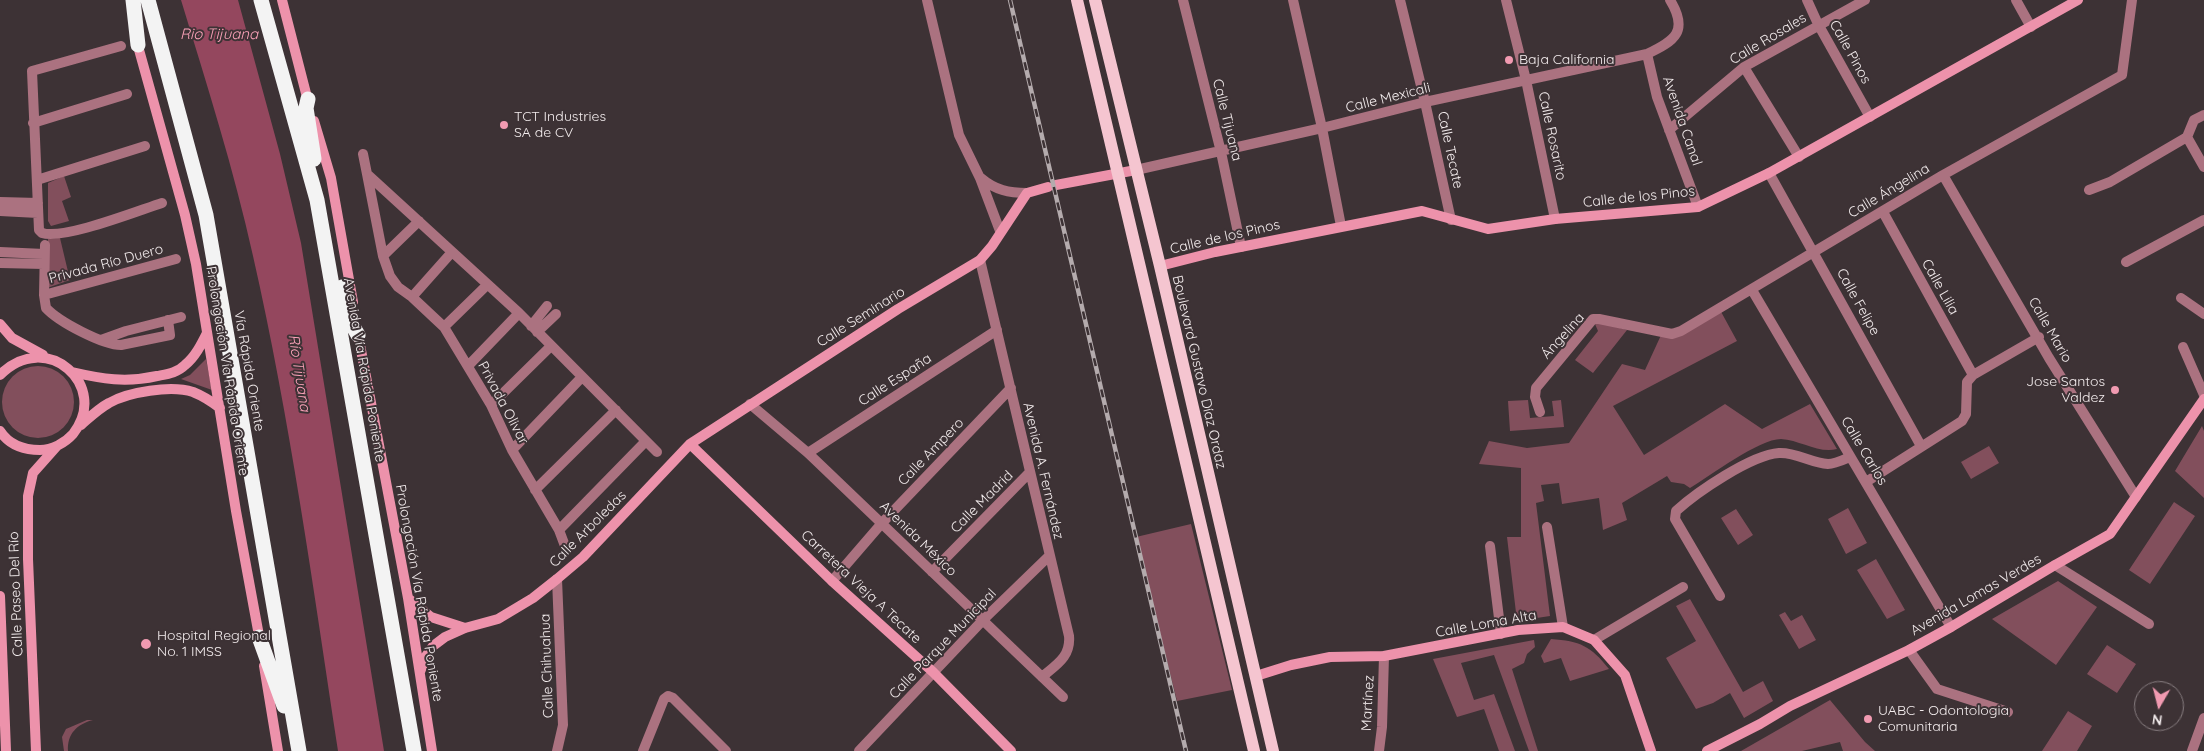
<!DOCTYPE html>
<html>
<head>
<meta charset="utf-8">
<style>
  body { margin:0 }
  #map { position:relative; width:2204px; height:751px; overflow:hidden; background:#3d3235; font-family:Quicksand,sans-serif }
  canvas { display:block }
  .north { position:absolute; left:2134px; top:681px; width:50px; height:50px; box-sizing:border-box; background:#3d3235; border:1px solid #867c7f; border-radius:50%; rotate:188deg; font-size:14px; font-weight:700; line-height:20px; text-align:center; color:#f3eced }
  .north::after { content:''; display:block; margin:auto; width:18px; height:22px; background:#f19ab1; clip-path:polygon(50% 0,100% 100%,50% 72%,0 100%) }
</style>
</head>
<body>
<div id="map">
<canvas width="2204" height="751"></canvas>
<div class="north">N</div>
</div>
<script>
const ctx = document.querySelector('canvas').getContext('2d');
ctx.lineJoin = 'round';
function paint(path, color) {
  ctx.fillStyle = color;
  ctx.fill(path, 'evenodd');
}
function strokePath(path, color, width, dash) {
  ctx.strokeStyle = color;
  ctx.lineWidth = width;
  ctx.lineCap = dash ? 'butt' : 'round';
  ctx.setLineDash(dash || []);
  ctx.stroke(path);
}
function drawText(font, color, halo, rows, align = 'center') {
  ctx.font = font + ' Quicksand,sans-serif';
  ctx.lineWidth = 4;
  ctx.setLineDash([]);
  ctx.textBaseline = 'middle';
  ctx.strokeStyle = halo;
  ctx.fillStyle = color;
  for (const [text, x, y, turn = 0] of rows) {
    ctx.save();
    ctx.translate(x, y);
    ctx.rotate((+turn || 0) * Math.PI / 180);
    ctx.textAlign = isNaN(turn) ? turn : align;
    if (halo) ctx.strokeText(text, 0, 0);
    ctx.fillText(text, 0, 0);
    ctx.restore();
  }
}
paint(new Path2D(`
  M64,176L71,197L62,201L69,221L51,226L48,221V183Z
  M60,238L70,280L47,288L48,239Z
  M1719,308L1737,341L1613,406L1644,455L1725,404L1762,429L1810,404L1837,449C1819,454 1800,440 1781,439C1759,439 1710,476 1690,488L1684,484L1671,482L1667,476L1622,503L1627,520L1603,530L1599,498L1562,504L1559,483L1541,485L1544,501L1536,503L1550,616L1517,621L1507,537H1521V468L1479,464L1489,441L1527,448L1569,443L1622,364L1645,370L1662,333H1670Z
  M1599,322L1627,330L1593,373L1575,360L1598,331L1595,324Z
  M206,359L212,390L181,379L190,375Z
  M2 402a36 36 0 1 1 72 0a36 36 0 1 1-72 0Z
  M1528,400L1530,418L1554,416L1552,401L1561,400L1564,427L1510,431L1508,401Z
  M2202,426L2204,431V498L2175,471Z
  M1989,446L1999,463L1971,479L1961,462Z
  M2174,502L2195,516L2150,584L2129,570Z
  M1848,508L1867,543L1846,554L1828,519Z
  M1736,509L1753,535L1738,545L1721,518Z
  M1191,524L1232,690L1177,701L1136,537Z
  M1876,559L1905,610L1887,619L1857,570Z
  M2058,581L2097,607L2056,665L1992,619Z
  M1690,599L1743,692L1763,681L1773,701L1744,718L1730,693L1713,703L1696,709L1666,658L1696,641L1676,606Z
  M1785,612L1791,621L1802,615L1816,640L1799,649L1779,615Z
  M1551,639C1580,641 1591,646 1609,669L1570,681L1561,658L1544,663L1541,656Z
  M1534,640L1535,647L1527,654L1524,663L1512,669L1538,751H1529L1494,655L1461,663L1474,700L1494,694L1515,751H1499L1484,709L1457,717L1433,659Z
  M2107,645L2136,664L2117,693L2087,674Z
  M1830,700L1865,742L1875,751H1843L1840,742L1802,751H1741Z
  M2068,711L2092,726L2077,751H2042Z
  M87,720H93C77,724 67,734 68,751H64L62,737L66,729Z`), '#824f5c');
paint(new Path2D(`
  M181,0H238L280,154L301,243L384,751H338C313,586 290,419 253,256C234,170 207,85 181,0Z`), '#94475e');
strokePath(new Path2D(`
  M927,0L959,135L980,178L1000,231
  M1183,0L1221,152L1241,247
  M1293,0L1322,128L1341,226
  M1400,0L1425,102L1451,220
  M1506,0L1526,80L1555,219
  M1807,0L1818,24L1870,117
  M2016,0L2031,27
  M121,46L32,71L39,230L42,233C64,240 137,211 162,203
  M1647,54L1657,97L1698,207
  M1744,67L1799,157
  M33,123L127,94
  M1669,130L1744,67L1865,0
  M2187,137L2204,167
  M363,154L367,174L519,313L657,452
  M1136,170L1322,128L1425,102L1647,54C1675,41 1689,31 1670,0
  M1769,173L1921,446
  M367,174L383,256L390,276L398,287L412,297L444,327L491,405L512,450L559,530L565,546
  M1943,175L2049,358L2136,497
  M981,178C995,190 1009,193 1027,193
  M37,180L145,146
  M2089,190L2110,182L2187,137L2194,120L2204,115
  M0,202L38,203
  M0,211L38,213
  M1883,212L1973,375
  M45,245L44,295L46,308C59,322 103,345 121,345L170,335L168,320
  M0,252L44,254
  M383,256L419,221
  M980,260L1069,636C1071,657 1056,665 1042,677
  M2126,262L2204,220
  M0,263L44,264
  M1752,290L1951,627
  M44,295L176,259
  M412,297L452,252
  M2181,298L2204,314
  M531,326L547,306
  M444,327L487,285
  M537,332L556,314
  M101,340L126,331L181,317
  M2183,347L2204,395
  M468,366L519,313
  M750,404L808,453L1063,697
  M491,405L551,346
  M1540,412L1535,397L1536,388L1593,319H1599L1672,334L1681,331L1943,175L2122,75L2132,0
  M512,450L582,377
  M808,453L997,330
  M1866,482L1962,421L1966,414L1967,382L1973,375L2039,337
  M535,490L616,410
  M1547,527L1563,627
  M559,530L645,442
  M1490,546L1501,634
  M2055,565L2149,624
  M932,572L1030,472
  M557,579L563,725L557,751
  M832,581L882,523L1011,388
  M1720,596L1675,519L1676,511C1697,492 1751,455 1779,453C1796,452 1811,463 1828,464C1835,464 1843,460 1850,457
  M1594,640L1683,587
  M1909,650L1937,689L2008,712
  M643,751L664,699L668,696L673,698L726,751
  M859,751L983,620L1048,557
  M1379,751L1382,727L1384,656
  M2192,751L2204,718`), '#ab7280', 10);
strokePath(new Path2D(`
  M282,0L309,105
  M136,39L185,215L196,264L236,511L260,641
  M314,121L331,178L353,302
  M1056,185L1136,170
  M1160,266L1215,252L1422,211L1488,229L1555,219L1698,207L1769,173L2078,0
  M0,324L12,338L43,355
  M357,329L408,598L432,751
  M72,372C102,379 126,383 157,376C167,374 177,373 185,365C195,357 201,345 207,333
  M0,375C46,328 111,386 73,434C65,443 52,450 40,450C24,450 9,445 0,431
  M81,425C90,417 98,409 109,403C128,392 171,385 193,392C203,396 211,401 220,408
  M690,444L832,581L933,672L1011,751
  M0,596L6,751
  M408,598L431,617L465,628
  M264,666L278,751
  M420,672L426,656L433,646L445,637L465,628L498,619L533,598L557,579L583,557L690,444L898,309L980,260L992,246L1027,193L1048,187
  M1256,676L1291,665L1330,657L1384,656L1518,630L1563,627L1594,640L1625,675L1651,751
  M36,751L28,559V496L33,473L57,446
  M1707,751L1760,724L1790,706L1909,650L1951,627L2055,565L2110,534L2204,399`), '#ed92ab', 10);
strokePath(new Path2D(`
  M1077,0L1254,751
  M1095,0L1160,266L1273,751`), '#f5c5d0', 12);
strokePath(new Path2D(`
  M133,0L138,45
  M148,0L206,215L299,751
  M261,0L317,200L414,751
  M308,99L306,108L314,159
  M342,287L351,323L358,335
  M259,637L284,706`), '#f3f3f3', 15);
const rail = new Path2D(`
  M1010,0L1186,751`);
strokePath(rail, '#b4abad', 4.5);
strokePath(rail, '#3d3235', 2.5, [8]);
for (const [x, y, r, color] of [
  [1509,60,5,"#f19ab1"],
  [504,125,5,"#f19ab1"],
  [2115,390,5,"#f19ab1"],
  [146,644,6,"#f19ab1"],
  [1868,719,5,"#f19ab1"]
]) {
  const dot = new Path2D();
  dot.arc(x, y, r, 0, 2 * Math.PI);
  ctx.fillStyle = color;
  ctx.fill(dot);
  strokePath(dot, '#3d3235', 2);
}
drawText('14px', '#f3eced', '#3d3235', [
  ["Calle Rosales",1768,39,-31],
  ["Calle Pinos",1850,52,61],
  ["Calle Mexicali",1388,98,-14],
  ["Calle Tijuana",1227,120,76],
  ["Avenida Canal",1682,121,71],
  ["Calle Rosarito",1552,136,78],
  ["Calle Tecate",1450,150,78],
  ["Calle Ángelina",1889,191,-31],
  ["Calle de los Pinos",1639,197,-6],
  ["Calle de los Pinos",1225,237,-13],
  ["Privada Río Duero",106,264,-15],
  ["Calle Lilia",1940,287,61],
  ["Calle Felipe",1858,302,61],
  ["Calle Seminario",861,317,-32],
  ["Calle Mario",2050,330,60],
  ["Ángelina",1563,336,-48],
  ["Avenida Vía Rápida Poniente",364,370,80],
  ["Prolongación Vía Rápida Oriente",227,371,81],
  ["Vía Rápida Oriente",249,371,80],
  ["Boulevard Gustavo Díaz Ordaz",1199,372,77],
  ["Calle España",895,380,-33],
  ["Privada Olivar",503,403,62],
  ["Calle Carlos",1864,451,59],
  ["Calle Ampero",931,452,-46],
  ["Avenida A. Fernández",1043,471,77],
  ["Calle Madrid",982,502,-45],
  ["Calle Arboledas",588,529,-45],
  ["Avenida México",918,539,44],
  ["Carretera Vieja A Tecate",861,587,43],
  ["Prolongación Vía Rápida Poniente",419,593,80],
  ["Calle Paseo Del Río",16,594,-92],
  ["Avenida Lomas Verdes",1976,595,-30],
  ["Calle Loma Alta",1486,624,-10],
  ["Calle Parque Municipal",943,644,-46],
  ["Calle Chihuahua",547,666,-92],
  ["Martínez",1368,703,-87]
]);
drawText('14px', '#f3eced', '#3d3235', [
  ["Baja California",1519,60],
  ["TCT Industries",514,117],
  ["SA de CV",514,133],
  ["Jose Santos",2105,382,"right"],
  ["Valdez",2105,398,"right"],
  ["Hospital Regional",157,636],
  ["No. 1 IMSS",157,652],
  ["UABC - Odontologia",1878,711],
  ["Comunitaria",1878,727]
], 'left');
drawText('italic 15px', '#fba2b9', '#3d3235', [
  ["Rio Tijuana",219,34],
  ["Río Tijuana",299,373,81]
]);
</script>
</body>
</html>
